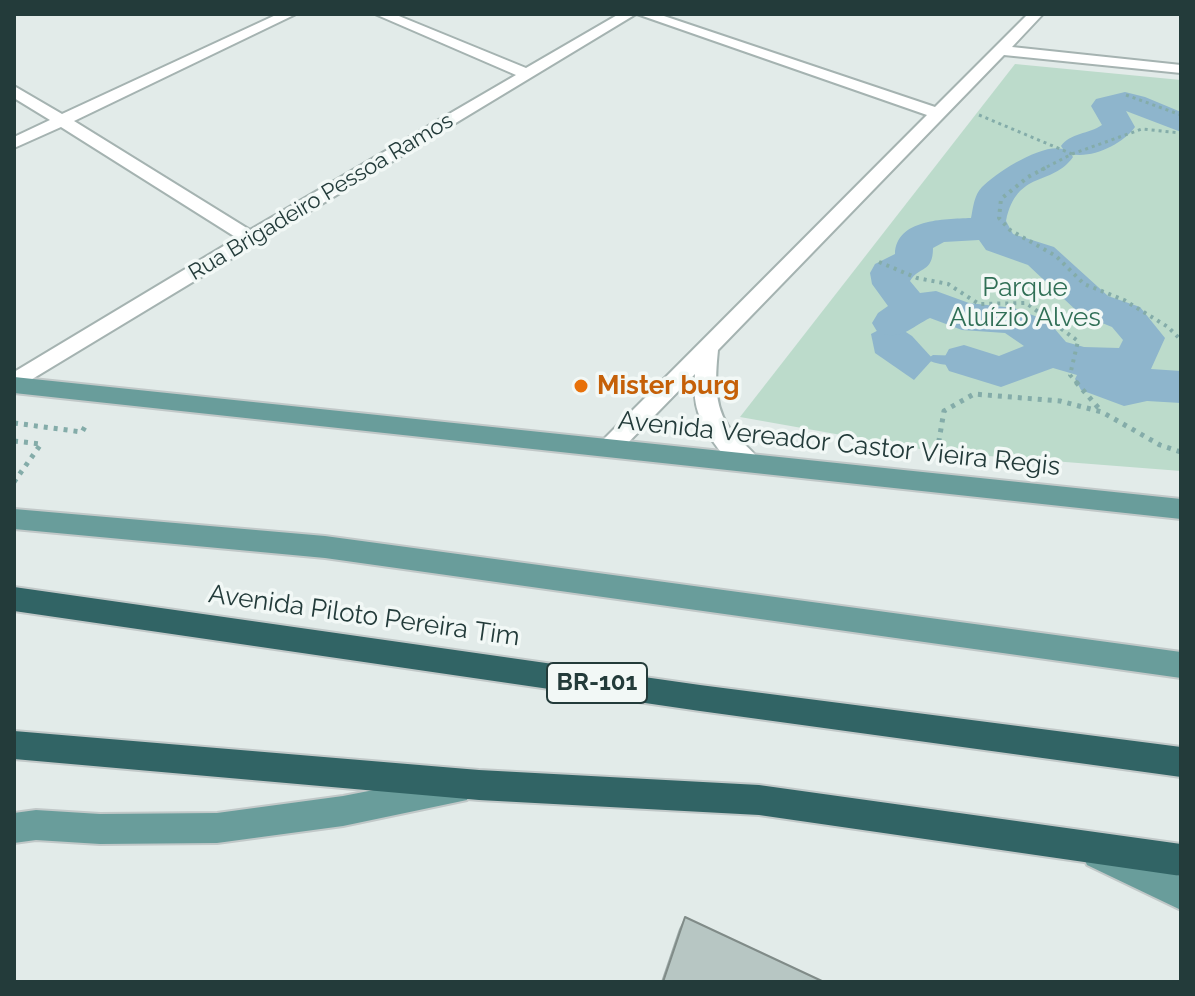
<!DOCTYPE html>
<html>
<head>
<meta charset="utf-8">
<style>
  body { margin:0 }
  #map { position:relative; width:1195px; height:996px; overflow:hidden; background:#e2ebe9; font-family:Raleway,sans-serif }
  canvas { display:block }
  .frame { position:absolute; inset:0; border:16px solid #233b3a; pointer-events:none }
</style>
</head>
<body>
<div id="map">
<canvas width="1195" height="996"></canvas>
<div class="frame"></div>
</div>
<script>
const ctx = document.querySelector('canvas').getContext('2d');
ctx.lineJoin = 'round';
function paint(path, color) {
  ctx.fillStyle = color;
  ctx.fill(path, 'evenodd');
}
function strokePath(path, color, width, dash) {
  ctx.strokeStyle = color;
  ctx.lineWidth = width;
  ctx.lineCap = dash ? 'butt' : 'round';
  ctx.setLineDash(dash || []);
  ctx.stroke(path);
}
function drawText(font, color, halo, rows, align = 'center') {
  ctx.font = font + ' Raleway,sans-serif';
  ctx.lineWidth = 7;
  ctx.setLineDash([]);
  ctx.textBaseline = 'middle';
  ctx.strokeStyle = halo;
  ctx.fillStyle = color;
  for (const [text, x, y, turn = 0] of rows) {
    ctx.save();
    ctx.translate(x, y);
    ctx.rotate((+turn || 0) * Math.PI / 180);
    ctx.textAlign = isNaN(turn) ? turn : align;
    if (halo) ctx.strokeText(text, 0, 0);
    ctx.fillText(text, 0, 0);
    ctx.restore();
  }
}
paint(new Path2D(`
  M1015,64L1181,80V471L937,452L740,417Z`), '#bcdbcb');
paint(new Path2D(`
  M892,323L912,336L933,359L914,380L875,353L871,334Z`), '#8eb5cc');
paint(new Path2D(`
  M933,355L964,356L970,360C961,367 936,366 927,359Z`), '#8eb5cc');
paint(new Path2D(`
  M1125,92L1145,97L1181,112V132L1126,111L1135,127C1123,144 1092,159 1071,154L1073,157C1052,187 1017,169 1006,221L1013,234L1054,247L1108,296L1140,307L1165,338L1151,369L1181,371V403L1147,401L1124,406L1081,390L1075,379L1077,375L1053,368L1001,387L949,371L943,360L949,349L964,345L999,356L1024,346L1005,333L962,330L930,318C908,329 903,340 878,333L872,323L878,313L888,306L872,284L870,273L875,264L895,254C896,219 944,219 971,218C973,208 974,195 982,187C997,172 1042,143 1063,149L1061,146C1070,133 1089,134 1102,125L1091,106L1096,99ZM979,240L986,250L1028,265L1080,314L1112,327L1123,340L1119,348L1084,347L1066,342L1048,321L1014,308L969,303L936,291L920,293L910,281C919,266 933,273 933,248L944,242Z`), '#8eb5cc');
const minor = new Path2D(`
  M278,14H296L74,121L250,230L516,75L375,14H394L526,68L619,14H636L14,390V372L237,238L61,127L14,148V137L50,120L14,98V86L62,114Z
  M637,14H658L935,107L1028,14H1043L1012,47L1181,65V73L1004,55L718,350C715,380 713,411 735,435C743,444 755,452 761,463L757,469C732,478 705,433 698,412C694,400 694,387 695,374L617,454L609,457L601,454L598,448L601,442L927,115Z`);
const major = new Path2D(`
  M14,377L1181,499V519L14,393Z
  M14,509L325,536L1181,652V678L325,558L14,529Z
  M456,774L467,778L471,789L467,800L343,826L217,843L100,844L36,840L14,843V813L36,810L100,814L217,813L343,796Z
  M1098,838L1181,877V910L1087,865L1082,854L1087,843Z`);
const highway = new Path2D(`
  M14,587L700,685L1181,747V777L700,711L14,611Z
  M14,731L479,770L759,785L1181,844V876L759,815L479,800L14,759Z`);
strokePath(minor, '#a5b3b1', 4);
strokePath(major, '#c1c8c8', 4);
strokePath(highway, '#c1c8c8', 4);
strokePath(new Path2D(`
  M1126,95L1181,115
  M979,115L1072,154L1041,170
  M1072,154L1142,129L1181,133`), '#84aca9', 3, [3, 4]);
strokePath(new Path2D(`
  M1045,168L1028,177L1001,199L999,218L1010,230L1056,256L1084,284L1124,300L1168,327L1181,340
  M879,262L917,278L948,284L979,304L1026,303L1078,341L1070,375L1078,384`), '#84aca9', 4, [3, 5]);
strokePath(new Path2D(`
  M1076,382L1101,411
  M14,423L82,432L86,425
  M14,441L41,444L14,482
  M937,452L944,411L974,394L1060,401L1102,412L1160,445L1181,452`), '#84aca9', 5, [4, 6]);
paint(minor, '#fff');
paint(major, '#699d9b');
paint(highway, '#316465');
paint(new Path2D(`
  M685,917L824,982H661L679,929Z`), '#9daaa8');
const building = new Path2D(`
  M685,917L824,982H663Z`);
paint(building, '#b7c6c3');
strokePath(building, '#808b88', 2);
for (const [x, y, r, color] of [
  [581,386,8,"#e8710a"]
]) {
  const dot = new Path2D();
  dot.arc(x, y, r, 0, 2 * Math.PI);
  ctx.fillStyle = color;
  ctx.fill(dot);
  strokePath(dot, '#f2f8f6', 3);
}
drawText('22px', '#233b3a', '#f2f8f6', [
  ["Rua Brigadeiro Pessoa Ramos",321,197,-31]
]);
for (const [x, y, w] of [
  [597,683,100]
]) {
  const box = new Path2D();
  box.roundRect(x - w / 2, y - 20, w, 40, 6);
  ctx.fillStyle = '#f2f8f6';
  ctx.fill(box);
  strokePath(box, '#233b3a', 2);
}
drawText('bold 24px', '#233b3a', null, [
  ["BR-101",597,683]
]);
drawText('26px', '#306f56', '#f2f8f6', [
  ["Parque",1025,288],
  ["Aluízio Alves",1025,318]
]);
drawText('bold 26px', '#c56008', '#f2f8f6', [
  ["Mister burg",597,386]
], 'left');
drawText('26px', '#233b3a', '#f2f8f6', [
  ["Avenida Vereador Castor Vieira Regis",839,444,6],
  ["Avenida Piloto Pereira Tim",364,616,8]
]);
</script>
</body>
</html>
